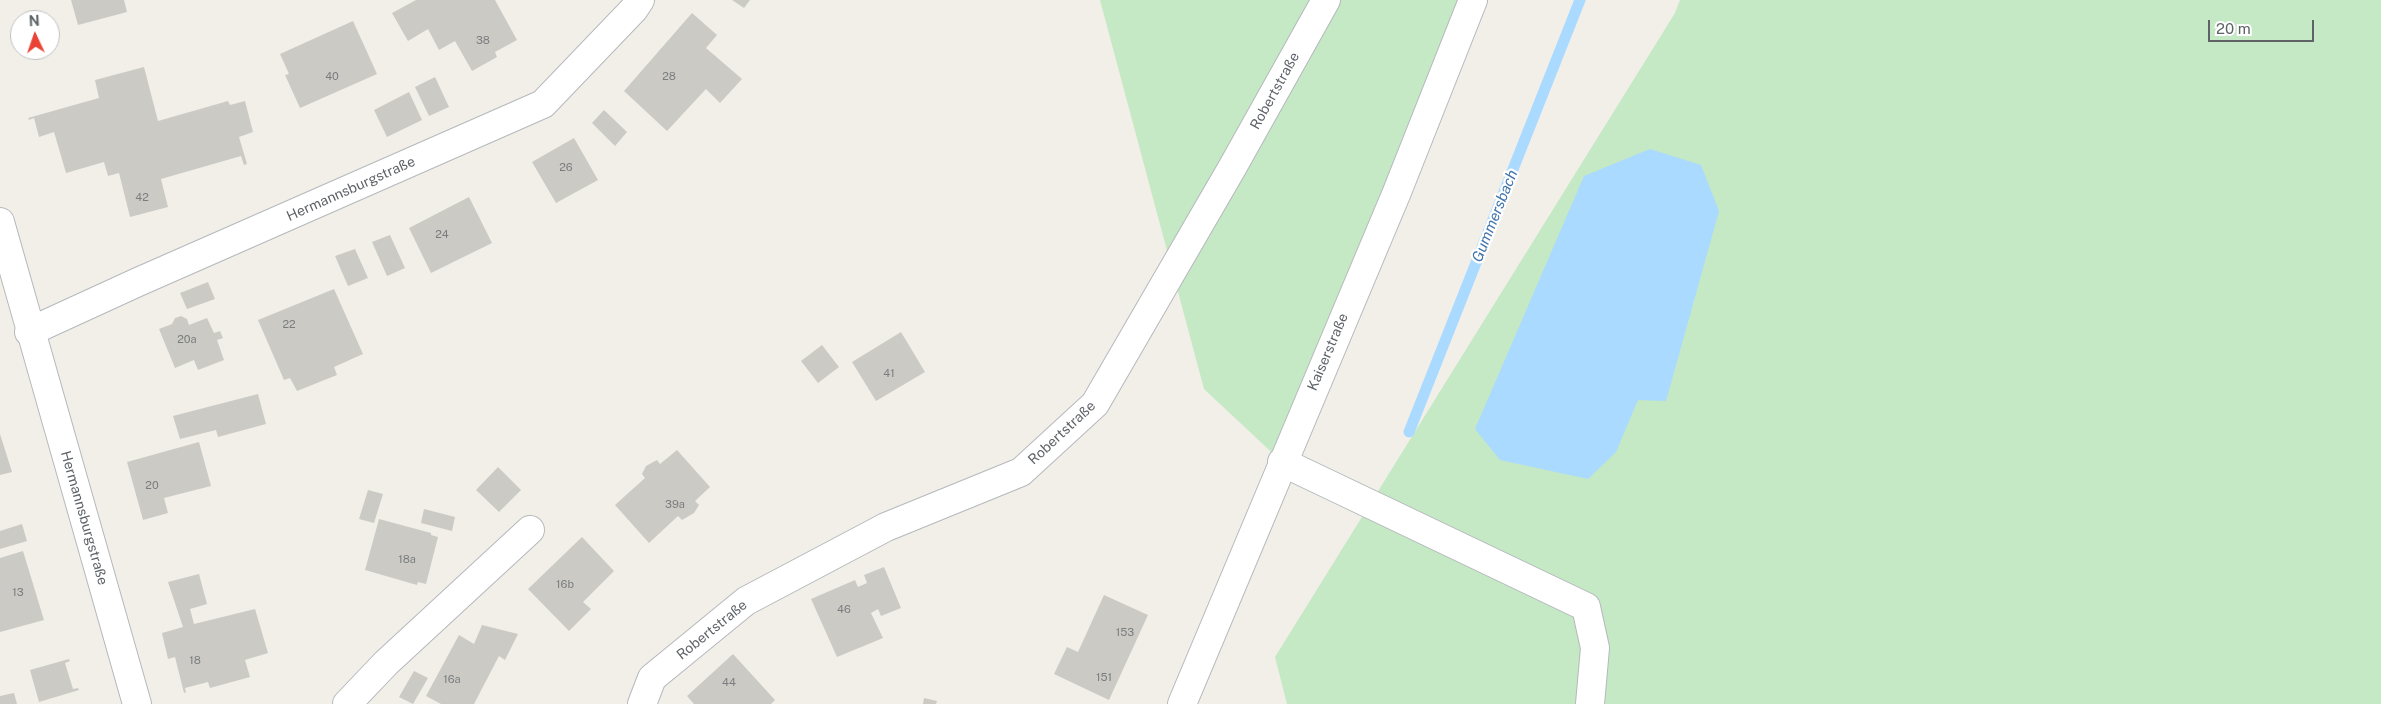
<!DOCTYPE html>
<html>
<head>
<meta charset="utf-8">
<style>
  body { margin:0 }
  #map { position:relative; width:2381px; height:704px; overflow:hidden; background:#f1efe8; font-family:"Public Sans",sans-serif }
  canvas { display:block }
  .north { position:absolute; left:10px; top:10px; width:50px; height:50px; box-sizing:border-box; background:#fff; border:1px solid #bfc1c3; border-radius:50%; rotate:357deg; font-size:14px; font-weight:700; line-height:20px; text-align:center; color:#5f6368 }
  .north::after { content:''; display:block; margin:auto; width:18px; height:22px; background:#ea4335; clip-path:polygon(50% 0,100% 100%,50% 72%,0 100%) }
  .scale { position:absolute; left:2208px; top:20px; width:106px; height:22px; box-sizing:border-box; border:2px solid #5f6368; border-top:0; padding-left:6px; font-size:15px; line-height:18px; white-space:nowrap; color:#5f6368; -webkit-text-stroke:4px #fff; paint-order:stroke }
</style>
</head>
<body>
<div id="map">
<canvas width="2381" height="704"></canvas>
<div class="north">N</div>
<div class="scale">20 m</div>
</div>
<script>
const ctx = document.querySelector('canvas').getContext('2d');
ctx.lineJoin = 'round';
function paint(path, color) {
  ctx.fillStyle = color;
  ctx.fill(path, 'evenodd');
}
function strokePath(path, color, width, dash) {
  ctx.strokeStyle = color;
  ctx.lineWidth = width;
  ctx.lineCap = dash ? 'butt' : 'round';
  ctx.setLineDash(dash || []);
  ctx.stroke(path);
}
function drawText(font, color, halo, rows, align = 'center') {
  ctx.font = font + ' "Public Sans",sans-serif';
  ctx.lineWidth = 4.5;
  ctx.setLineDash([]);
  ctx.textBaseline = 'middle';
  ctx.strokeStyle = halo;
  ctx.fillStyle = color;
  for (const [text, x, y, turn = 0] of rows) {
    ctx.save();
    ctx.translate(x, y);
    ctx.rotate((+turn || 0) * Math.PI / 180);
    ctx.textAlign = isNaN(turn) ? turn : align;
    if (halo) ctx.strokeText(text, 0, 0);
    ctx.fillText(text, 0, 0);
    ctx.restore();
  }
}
paint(new Path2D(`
  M1100,0H1473L1282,462L1204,389Z
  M1680,0H2381V704H1287L1275,657L1675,13Z`), '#c5e8c5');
paint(new Path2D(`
  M1650,149L1701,165L1719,211L1666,401L1638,400L1616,452L1588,479L1500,460L1475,429L1584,176Z`), '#aadaff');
strokePath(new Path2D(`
  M1409,432L1580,0`), '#aadaff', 11);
paint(new Path2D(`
  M71,0H124L127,12L78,25Z
  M416,0H495L517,40L495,52L497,57L472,71L455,41L439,50L428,29L408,41L392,13Z
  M732,0H750L744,8Z
  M692,13L717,35L706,48L742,79L720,103L706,89L667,131L624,91Z
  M353,21L377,74L300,108L285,75L289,74L280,54Z
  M144,67L158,121L228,101L230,105L245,101L253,132L239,137L247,164L244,165L241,156L161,179L168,207L130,217L119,173L108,176L104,162L66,173L54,132L39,137L34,118L29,120L28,118L99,98L95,80Z
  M435,77L449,107L429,116L415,87Z
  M409,92L422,120L387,137L374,110Z
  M604,110L627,132L615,146L592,123Z
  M574,138L598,180L556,203L532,162Z
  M469,197L492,243L431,273L409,228Z
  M390,235L405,268L387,276L372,242Z
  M355,249L368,278L348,286L335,256Z
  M208,282L215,299L187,309L180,293Z
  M334,289L363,354L334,367L337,375L297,391L290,378L284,380L258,320Z
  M181,316L187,319L189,325L207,318L214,333L220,331L223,338L217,340L224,360L198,370L194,360L175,368L159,329L172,324L175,318Z
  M901,332L925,372L876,401L852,362Z
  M822,345L839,367L818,383L801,361Z
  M258,394L266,424L218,437L216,430L180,439L173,416Z
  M0,434L12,472L0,475Z
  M199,442L211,486L164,498L168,513L143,520L127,462Z
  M677,450L710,487L695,501L699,505L694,513L682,520L678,516L649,543L615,505L645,478L642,474L646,466L657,460L660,464Z
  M498,467L521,490L499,512L476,490Z
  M368,490L383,494L374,523L359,519Z
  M424,509L455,517L452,531L421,523Z
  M379,519L431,533V535L438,537L426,584L418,582L417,585L365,570Z
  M22,524L27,541L0,549V531Z
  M582,537L614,571L583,602L591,609L569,631L528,589Z
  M23,551L44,620L0,632V558Z
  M884,567L901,608L881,616L878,609L871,613L883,638L837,657L811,599L855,580L858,587L867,583L864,575Z
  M199,574L207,604L190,609L194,624L255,609L268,653L245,660L250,677L210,688L208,682L185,688L186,692L184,693L175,657L168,659L162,633L183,627L168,582Z
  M1104,595L1148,615L1109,700L1054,674L1067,647L1078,652Z
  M482,625L518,634L505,660L499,656L474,704H441L426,696L459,635L474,644Z
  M733,654L775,700L771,704H694L687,696Z
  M69,659L70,661L65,663L73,689L78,688L79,690L39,702L30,670Z
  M414,671L428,678L413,704L399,697Z
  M14,693L17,704H0V696Z
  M924,698L937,701L936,704H923Z`), '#cccac5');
const minor = new Path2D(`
  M0,222L137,704
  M29,332L138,282L543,104L634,9L640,0
  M1282,462L1586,607L1595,648L1590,704
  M347,704L386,663L530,530
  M642,704L652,678L746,601L886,527L1021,472L1095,404L1232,168L1326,0
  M1182,704L1397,192L1473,0`);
strokePath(minor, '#b5b8bc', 30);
strokePath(minor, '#fff', 28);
drawText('11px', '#7a7d7f', null, [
  ["38",483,41],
  ["40",332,77],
  ["28",669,77],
  ["26",566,168],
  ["42",142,198],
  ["24",442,235],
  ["22",289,325],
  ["20a",187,340],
  ["41",889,374],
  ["20",152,486],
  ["39a",675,505],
  ["18a",407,560],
  ["16b",565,585],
  ["13",18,593],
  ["46",844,610],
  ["153",1125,633],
  ["18",195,661],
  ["151",1104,678],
  ["16a",452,680],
  ["44",729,683]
]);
drawText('14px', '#5f6368', '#fff', [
  ["Robertstraße",1275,91,-61],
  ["Hermannsburgstraße",351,189,-24],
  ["Kaiserstraße",1328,352,-67],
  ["Robertstraße",1062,433,-43],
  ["Hermannsburgstraße",84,518,74],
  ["Robertstraße",712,630,-39]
]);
drawText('italic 15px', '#4174aa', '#fff', [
  ["Gummersbach",1495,216,-68]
]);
</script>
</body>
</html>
